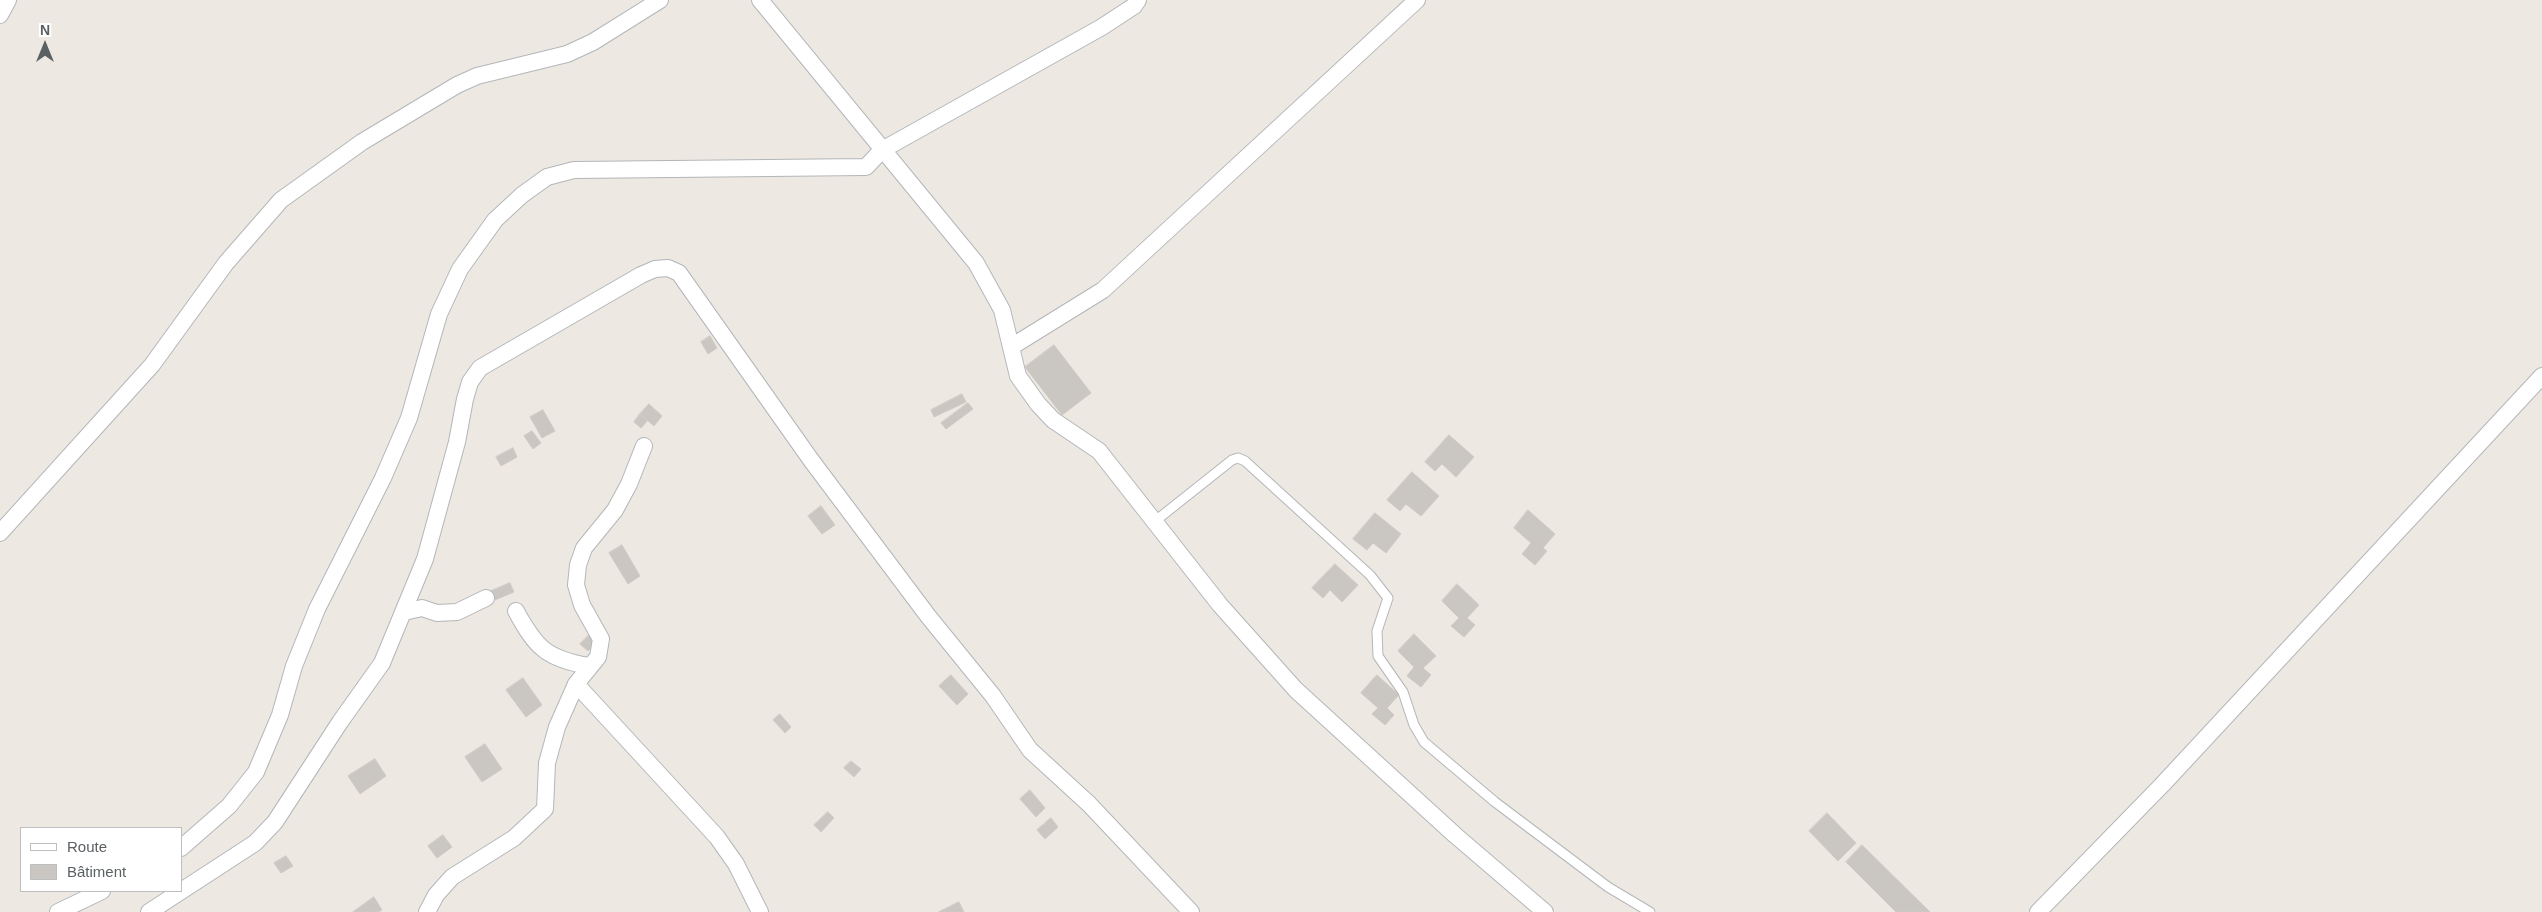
<!DOCTYPE html>
<html>
<head>
<meta charset="utf-8">
<style>
  body { margin:0 }
  #map { position:relative; width:2542px; height:912px; overflow:hidden; background:#ede9e2; font-family:Helvetica,sans-serif }
  canvas { display:block }
  .legend { position:absolute; left:20px; top:827px; width:162px; height:65px; box-sizing:border-box; background:#fff; border:1px solid #bdbfc1; margin:0; padding:6px 9px; list-style:none; font-size:15px; color:#5b6063 }
  .legend li { display:flex; align-items:center; gap:10px; height:25px }
  .legend b { width:25px; border:1px solid #bdbfc1 }
  .north { position:absolute; left:20px; top:20px; width:50px; height:50px; -webkit-text-stroke:4px #fff; paint-order:stroke; rotate:0deg; font-size:14px; font-weight:700; line-height:20px; text-align:center; color:#5b6063 }
  .north::after { content:''; display:block; margin:auto; width:18px; height:22px; background:#5b6063; clip-path:polygon(50% 0,100% 100%,50% 72%,0 100%) }
</style>
</head>
<body>
<div id="map">
<canvas width="2542" height="912"></canvas>
<ul class="legend">
<li><b style="height:6px;background:#fff"></b>Route</li>
<li><b style="height:14px;background:#cac6c2"></b>Bâtiment</li>
</ul>
<div class="north">N</div>
</div>
<script>
const ctx = document.querySelector('canvas').getContext('2d');
ctx.lineJoin = 'round';
function paint(path, color) {
  ctx.fillStyle = color;
  ctx.fill(path, 'evenodd');
}
function strokePath(path, color, width, dash) {
  ctx.strokeStyle = color;
  ctx.lineWidth = width;
  ctx.lineCap = dash ? 'butt' : 'round';
  ctx.setLineDash(dash || []);
  ctx.stroke(path);
}
const building = new Path2D(`
  M710,336L717,348L708,354L701,342Z
  M1054,345L1091,393L1062,415L1025,367Z
  M962,394L966,402L934,417L931,410Z
  M968,403L973,409L946,429L941,423Z
  M649,404L662,416L654,426L640,414Z
  M543,410L555,431L542,438L530,417Z
  M640,414L648,420L641,428L634,422Z
  M532,431L541,443L533,449L524,436Z
  M1449,435L1474,457L1456,477L1442,464L1435,471L1425,462Z
  M513,448L517,457L501,466L496,457Z
  M1412,472L1439,496L1421,516L1406,504L1400,511L1387,500Z
  M821,506L835,525L822,534L808,516Z
  M1528,510L1555,534L1543,548L1547,551L1535,565L1522,554L1531,543L1514,528Z
  M1375,513L1401,534L1386,553L1373,543L1367,550L1353,539Z
  M622,545L640,576L628,584L609,553Z
  M1335,564L1358,585L1342,602L1330,590L1323,598L1312,588Z
  M510,583L514,592L495,600L491,591Z
  M1457,584L1479,605L1467,618L1475,625L1464,637L1451,626L1459,618L1442,601Z
  M1414,634L1436,656L1423,668L1431,675L1421,687L1407,676L1414,667L1398,651Z
  M589,635L596,642L588,651L580,644Z
  M951,675L968,694L957,705L939,686Z
  M1377,675L1399,695L1387,708L1394,715L1385,725L1372,714L1378,708L1361,693Z
  M523,678L542,705L526,717L506,690Z
  M780,714L791,727L785,733L773,720Z
  M485,744L502,769L482,782L465,757Z
  M375,759L386,776L360,794L348,776Z
  M851,761L861,769L854,777L844,768Z
  M1030,790L1045,808L1036,817L1020,799Z
  M828,812L834,818L821,832L814,825Z
  M1827,813L1856,843L1838,861L1809,831Z
  M1051,818L1058,827L1045,839L1037,830Z
  M443,835L452,847L437,858L428,846Z
  M1862,845L1930,912H1896L1846,862Z
  M286,856L293,866L281,873L274,863Z
  M374,897L382,910L378,912H353Z
  M959,902L964,912H939Z`);
paint(building, '#cac6c2');
strokePath(building, '#d1cac1', 1);
const service = new Path2D(`
  M1154,522L1232,460L1238,458L1245,461L1370,575L1388,598L1377,631L1378,656L1403,692L1414,725L1424,742L1495,802L1608,887L1650,912`);
const minor = new Path2D(`
  M760,0L976,263L1002,310L1018,376L1038,404L1053,420L1099,451L1220,605L1296,690L1455,835L1545,912
  M0,15L8,0
  M1011,347L1103,290L1417,0
  M0,533L152,365L226,263L281,200L362,142L457,85L477,76L567,54L593,42L660,0
  M516,611C536,648 547,659 589,666
  M404,612L422,608L437,613L457,612L486,598
  M576,684L717,837L736,864L760,912
  M181,848L229,806L256,772L280,715L294,666L317,609L383,478L409,418L439,314L460,269L495,220L522,195L547,177L574,170L866,167L882,150L1102,27L1134,6L1138,0
  M58,912L102,891
  M149,912L255,843L275,822L340,722L382,663L425,559L457,442L465,399L470,382L480,368L641,275L655,269L668,268L679,273L811,460L928,616L993,696L1030,750L1089,804L1191,912
  M427,912L436,895L452,877L514,838L545,809L547,763L557,727L576,684L598,657L601,639L582,605L576,585L578,565L584,548L615,510L629,484L644,446
  M2038,912L2162,785L2542,376`);
strokePath(service, '#b3b6b9', 11);
strokePath(minor, '#b3b6b9', 18);
strokePath(service, '#fff', 9);
strokePath(minor, '#fff', 16);
</script>
</body>
</html>
